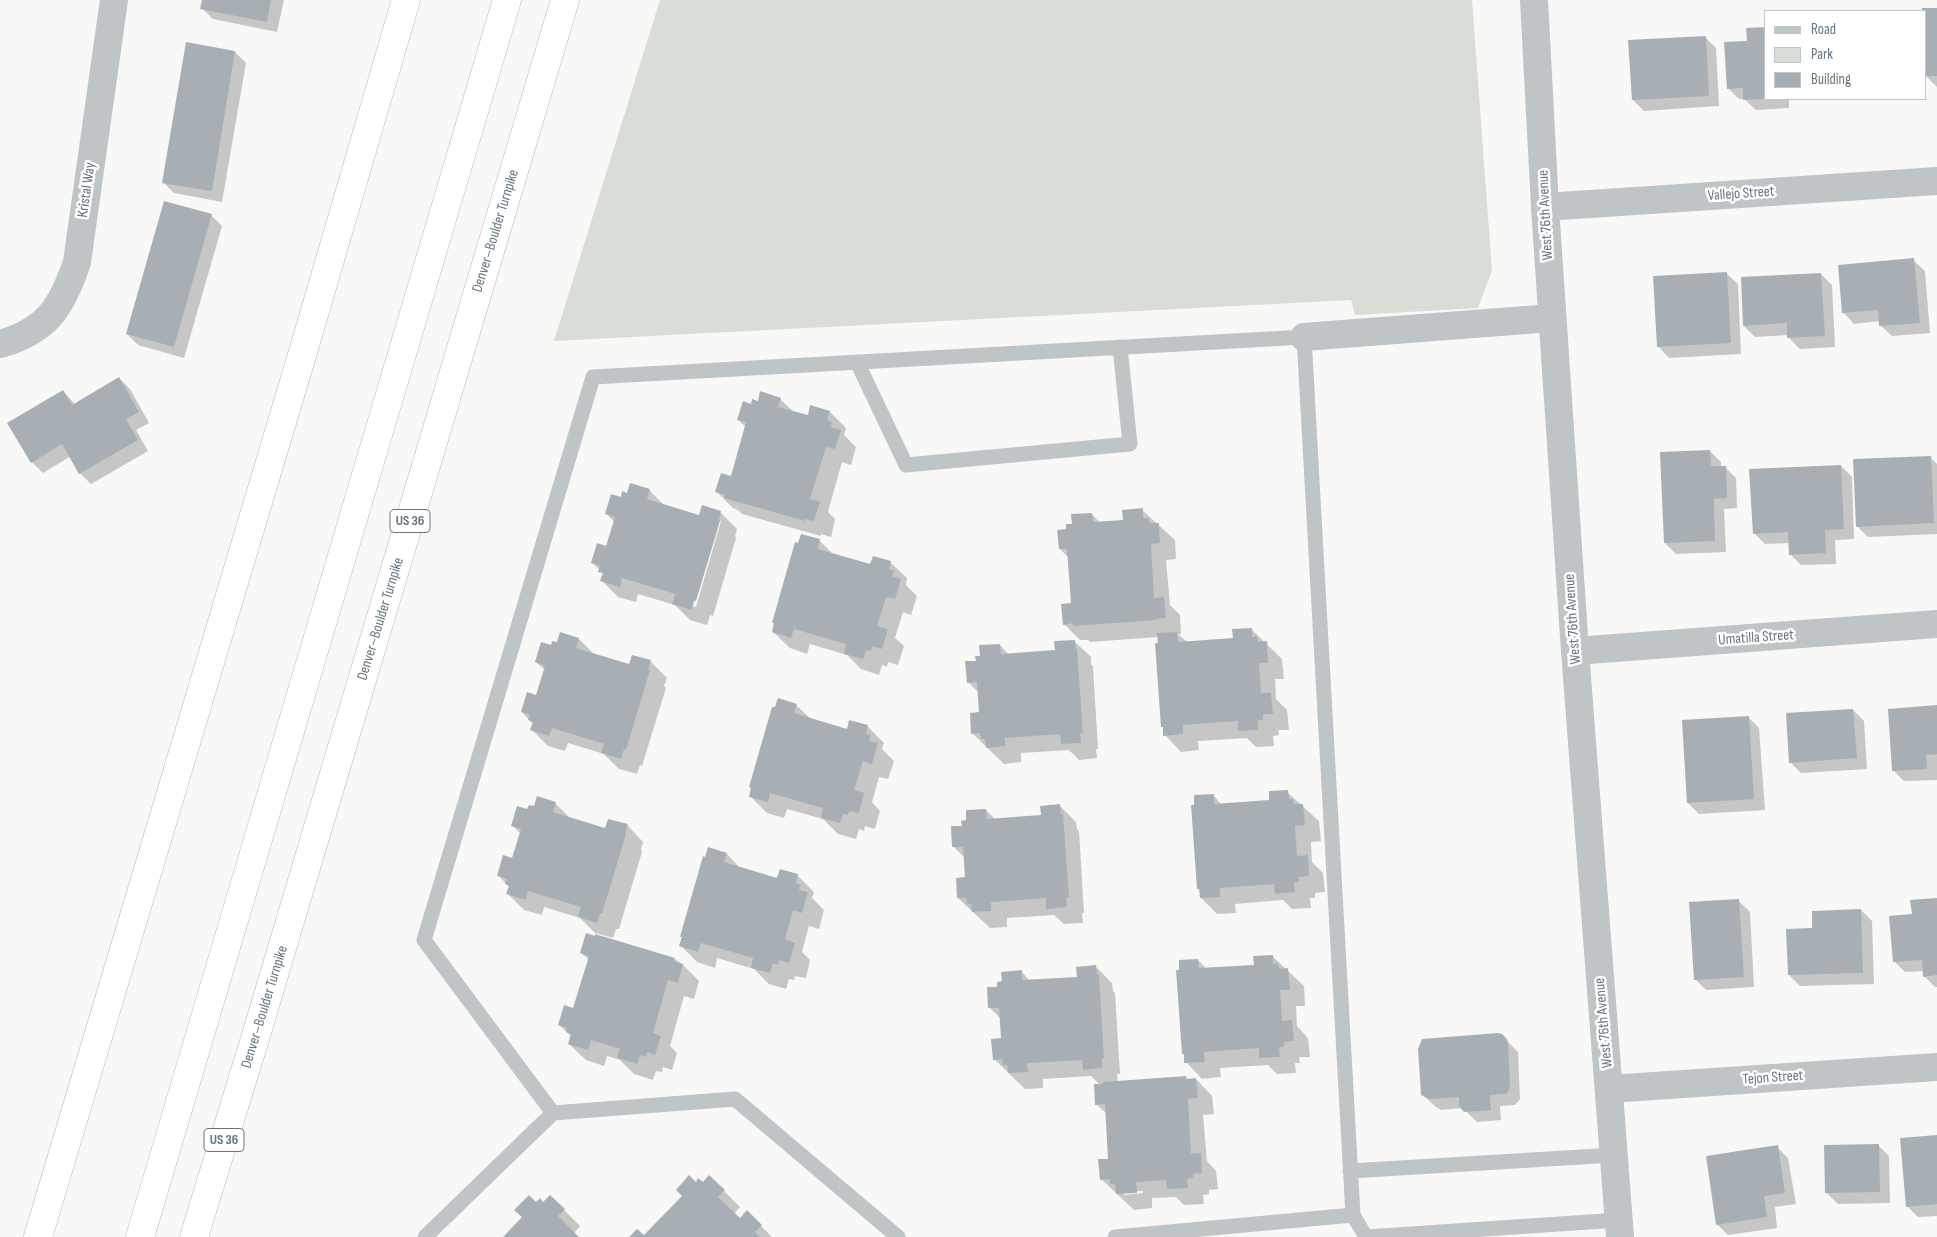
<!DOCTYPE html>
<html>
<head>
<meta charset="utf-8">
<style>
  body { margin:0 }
  #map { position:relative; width:1937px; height:1237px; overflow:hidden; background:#f8f8f6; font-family:"Sofia Sans Condensed",sans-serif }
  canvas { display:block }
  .legend { position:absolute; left:1764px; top:10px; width:162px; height:90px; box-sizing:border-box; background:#fff; border:1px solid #c1c8cc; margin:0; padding:6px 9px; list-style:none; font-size:15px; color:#65757f }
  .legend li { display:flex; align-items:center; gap:10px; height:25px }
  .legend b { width:25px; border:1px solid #c1c8cc }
</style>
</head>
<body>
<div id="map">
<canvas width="1937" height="1237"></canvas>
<ul class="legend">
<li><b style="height:6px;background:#bfc4c7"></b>Road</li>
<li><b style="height:14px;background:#d8ddd5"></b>Park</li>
<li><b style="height:14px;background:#a7afb5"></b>Building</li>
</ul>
</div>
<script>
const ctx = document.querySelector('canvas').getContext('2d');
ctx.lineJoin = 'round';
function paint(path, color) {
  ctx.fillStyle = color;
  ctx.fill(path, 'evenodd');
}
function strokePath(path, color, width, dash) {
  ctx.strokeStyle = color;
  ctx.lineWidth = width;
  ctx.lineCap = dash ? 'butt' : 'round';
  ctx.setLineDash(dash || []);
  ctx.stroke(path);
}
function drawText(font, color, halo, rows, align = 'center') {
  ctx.font = font + ' "Sofia Sans Condensed",sans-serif';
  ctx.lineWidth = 5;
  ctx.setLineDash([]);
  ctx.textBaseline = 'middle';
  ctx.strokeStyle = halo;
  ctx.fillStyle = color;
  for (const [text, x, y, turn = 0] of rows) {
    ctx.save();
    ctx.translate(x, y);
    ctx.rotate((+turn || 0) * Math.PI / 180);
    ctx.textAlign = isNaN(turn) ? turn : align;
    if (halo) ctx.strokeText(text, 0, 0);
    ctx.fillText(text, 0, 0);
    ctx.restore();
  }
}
paint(new Path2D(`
  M660,0H1472L1492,271L1478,308L1355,315L1351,300L554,341Z`), '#d8ddd5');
paint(new Path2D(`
  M203,0H284L277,32L213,19L202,8Z
  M1937,9V87L1926,76V11H1923V10Z
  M1705,37L1716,48L1719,106L1644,111L1633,100Z
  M1726,43L1766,99H1789V108L1756,110L1744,99H1739L1728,88Z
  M235,52L246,63L222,202L174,193L163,182Z
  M1836,99H1862L1837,100Z
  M211,215L222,226L184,358L138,345L127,334Z
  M1913,260L1925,271L1930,333L1892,336L1880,325V321L1854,324L1843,312Z
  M1726,273L1738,284L1741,354L1669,358L1658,346Z
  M1821,274L1832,285L1835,347L1800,349L1789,338V335L1755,337L1744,326Z
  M119,378L130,389L149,423L136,430L148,451L91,484L80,473L71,456L43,473L32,462L63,391L75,404Z
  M780,399L794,412L808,416L830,412L846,428L844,435L856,447L851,465L842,462L828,512L835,519L831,537L821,534V536L742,514L738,510L733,508L717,492L731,477L746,427L738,420L752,405L759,402Z
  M1710,451L1721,462V467H1725L1736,478L1737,508L1724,509L1726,552L1676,554L1665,543Z
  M1931,458L1937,464V534L1868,537L1857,526Z
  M1841,466L1852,477L1854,539L1835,540L1836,564L1801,565L1790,554V543L1765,544L1754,533Z
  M649,490L664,505L700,516L720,512L737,529L735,536L736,538L713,616L710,615L707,625L690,620L675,605L638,594L636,602L618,597L602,581L604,575L593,563L607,547L614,522L606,513L628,494ZM719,521H721L696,607L693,606Z
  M1142,510L1175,540L1176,559L1166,560L1170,605L1180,615L1181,634H1178L1187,642L1234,639L1251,629L1282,659L1284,679H1275L1276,699L1287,710L1289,730H1278L1279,735L1273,736L1274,746L1256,747L1247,738L1198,741L1199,750L1181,752L1165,735L1158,637L1090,642L1088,640H1080L1064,624L1072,605L1069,558L1060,549L1067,530L1073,525L1092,514L1100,523L1124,521Z
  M819,540L834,555L871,566L890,562L907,578L906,585L917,596L911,615L903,612L895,638L904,646L898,665L888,662L887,667L882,665L879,675L861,669L847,655L810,644L807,654L790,648L773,632Z
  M561,634L579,639L594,654L630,665L632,656L651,662L667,678L664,686L666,688L642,766L640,765L637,774L619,769L604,754L568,743L565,751L548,746L532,730L533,724L522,712L537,696L545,670L536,662L552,647L558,643Z
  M1074,641L1091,657V665L1093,666L1098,749H1096L1097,758L1079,760L1069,750L1021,753V762L1004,764L972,733L981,713L979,693L968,682L977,662L982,657L1000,645L1009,655L1056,652Z
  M796,705L811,719L848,730L867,726L884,743L882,749L894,761L888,779L879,777L872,802L880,811L875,829L865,826L864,831L859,829L856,839L838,834L823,819L787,809L784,818L767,813L750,796Z
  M1937,707V780L1904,781L1893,770Z
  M1853,710L1864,721L1867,769L1801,773L1790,762Z
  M1748,717L1759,728L1765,810L1699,814L1688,803Z
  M1287,792L1319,821L1321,841L1311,842L1312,862L1323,873L1325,892L1315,893V898H1310L1311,908L1292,909L1283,900L1235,904L1236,913L1217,914L1201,898L1213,795L1222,805L1271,802Z
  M555,803L570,818L606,829L627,825L643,842L641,850L642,852L619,929H616L613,938L595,933L580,918L544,907L542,915L524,910L508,894L510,888L499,876L513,860L521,834L513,826L534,807Z
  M1060,806L1076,822L1077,829L1079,831L1084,913H1082L1083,923L1064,924L1054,915L1007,918V927L990,928L958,898L966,878L965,858L954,847L963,827L986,810L995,819L1042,816Z
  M727,854L741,869L778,879L781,871L798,876L814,892L812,898L824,910L819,929L809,926L802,952L810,960L806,978L795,976L794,980L789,979L786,989L769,984L754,969L717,958L715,968L697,962L681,946L683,938L681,936Z
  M1937,899V987H1935L1924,976V971L1905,972L1894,961L1913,915Z
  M1739,901L1750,912L1754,987L1706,990L1695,979Z
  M1861,910L1872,921L1874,984L1800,986L1789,975L1814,930Z
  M596,936L675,959L683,965L699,981L694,999L684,996L670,1046L677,1053L672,1070L663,1067L662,1072L656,1071L653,1080L634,1074L620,1060L607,1056L604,1066L586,1060L569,1044L571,1036L559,1025L574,1010L589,960L581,953Z
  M1272,956L1304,986L1305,1006H1296L1297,1026L1308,1038L1310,1057H1299L1300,1063H1295L1296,1073L1277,1074L1268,1065L1220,1068L1221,1077L1202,1079L1186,1062L1198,960L1207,969L1255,966Z
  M1096,967L1112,983L1113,991L1115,993L1120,1074H1117L1118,1082L1186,1077L1188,1080L1196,1079L1212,1096L1214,1114L1203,1115L1207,1161L1216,1171L1218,1189L1209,1190V1194L1203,1195L1204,1204L1184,1205L1176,1197L1152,1198V1208L1134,1210L1101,1179L1109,1160L1107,1114L1096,1104L1100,1085L1091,1076L1043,1079V1088L1025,1089L994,1059L1002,1039L1001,1019L990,1008L999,988L1003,982L1021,971L1030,981L1078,978ZM1143,1191V1193L1124,1195L1122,1192Z
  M1501,1035L1518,1052L1520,1099L1515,1105L1500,1106L1501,1120L1477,1122L1463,1108L1441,1110L1436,1107L1424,1096Z
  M1937,1136V1216L1918,1217L1907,1206Z
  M1878,1145L1889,1156L1890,1203L1838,1204L1827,1193Z
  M1777,1147L1788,1158L1796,1204L1775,1207L1777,1228L1728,1235L1717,1224Z
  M696,1184H703L724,1191L740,1207L734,1214L740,1220L747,1212L772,1237H644Z
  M550,1196L580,1226L574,1233L578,1237H504L536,1204L543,1203Z`), '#0003');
paint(new Path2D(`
  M202,0H271L267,22L200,9Z
  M1922,8H1937V76H1926V11H1922Z
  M1766,27V99L1743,100V88L1727,89L1724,42L1747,41L1746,28Z
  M1706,36L1709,96L1632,100L1628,40Z
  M186,42L235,51L212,191L162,183Z
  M164,201L212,214L174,347L126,334Z
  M1914,258L1920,323L1879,326L1878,310L1842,313L1838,265Z
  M1727,272L1731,343L1657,347L1653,276Z
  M1821,273L1825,336L1787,338V323L1743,326L1741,277Z
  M119,377L139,412L126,419L138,440L79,474L62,444L31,463L7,423L63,390L72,405Z
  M760,391L781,398L778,407L808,415L810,405L830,411L827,420L832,422L831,427L841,430L835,449L826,447L810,499L820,502L814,521L805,519V521L724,498L725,495L715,492L721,473L731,476L746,422L737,420L743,401L751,404L752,399L758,401Z
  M1710,450L1711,466H1726L1727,498L1714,499L1715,541L1664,543L1660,452Z
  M1931,456L1934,523L1856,527L1853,459Z
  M1841,465L1844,529L1825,530L1826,553L1789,555L1788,532L1753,534L1749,469Z
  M630,483L650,489L647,499L699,515L702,505L721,511L719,520L720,521L696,601L694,600L691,610L672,604L675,594L622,578L620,587L600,581L603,573L598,572L600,566L591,563L597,543L606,546L615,517L605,514L611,494L621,497L622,491L627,493Z
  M1143,508V518H1149V523H1159L1160,543L1151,544L1154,598L1164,597L1166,618L1156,619V620L1073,626V623L1063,625L1061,604L1071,603L1067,549H1059L1057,530L1066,529V524H1072L1071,514L1092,513L1093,522L1123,520L1122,510Z
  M801,534L820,539L818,549L870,564L873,556L891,561L889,569L894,571L892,576L901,579L895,599L886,597L877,626L888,629L882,649L872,646L871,651L866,650L863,659L844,654L846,644L794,629L791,638L772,632L774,623H772L795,542L798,543Z
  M1252,628V637L1257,636L1258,642L1267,641L1268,663H1259L1261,693H1271L1273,714H1263V720H1258V730L1238,731V721L1183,725V734L1163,736V727H1161L1155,643H1158L1157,633L1177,632L1178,642L1233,638L1232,629Z
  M560,632L579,638L576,648L629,664L632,655L651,660L648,670H650L626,750L624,749L621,759L601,753L604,744L552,728L549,736L530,730L533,722L528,720L530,715L521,712L527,692L536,695L545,666L535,662L541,642L551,645L552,641L557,642Z
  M1075,640L1076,649H1077L1083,733H1080L1081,743L1061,744L1060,734L1005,738V746L986,748L985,739H981L980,733L971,734L970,713L979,712L977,682L967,683L965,661H976L975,656H980L979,645L1000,644L1001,654L1055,650L1054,641Z
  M778,698L797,704L794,713L847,729L849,720L868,725L866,734L871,735L869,741L878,743L872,764L863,761L854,790L864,793L859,813L849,811L848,815L843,814L840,823L821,818L823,808L770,793L768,802L749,797L751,788L749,787L772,707H775Z
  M1937,705V754L1926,755L1927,769L1892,771L1888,709Z
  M1853,709L1857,758L1789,763L1786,713Z
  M1749,716L1754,799L1687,803L1682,720Z
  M1288,790L1289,799H1293L1294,804H1303L1305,825L1295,826L1297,856L1308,855L1309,876L1299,877V882H1294L1295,892L1275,894L1274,884L1220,888V897L1200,898L1199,889H1197L1191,805H1194V795L1214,794V804L1269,800V791Z
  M537,796L556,802L553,812L605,828L608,819L628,824L625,833L626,834L602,914L600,913L597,923L578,917L581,907L528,891L526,900L506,894L509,886L505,884L507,879L497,876L503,855L512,858L521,829L511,826L517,806L527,809L529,805L534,806Z
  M1060,804L1061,814L1063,813L1069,897H1066L1067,907L1046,909V898L991,902V911L972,912L971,904H967L966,898H957L956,878L965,877L963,847H952L951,826H962L961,821L966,820V810L986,809L987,819L1041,815L1040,806Z
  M708,847L727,853L724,862L777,878L780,869L798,874L796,883L801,885L799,890L808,892L802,913L793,910L785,939L795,943L789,963L779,960L778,965L773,963L770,973L751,968L753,958L701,943L698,952L679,946L682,937H680L703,856L705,857Z
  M1937,898V975L1923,977L1922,960L1893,962L1889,916L1912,914L1910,900Z
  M1739,899L1744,977L1694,980L1689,902Z
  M1861,909L1863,973L1788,975L1786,929L1812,928V911Z
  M586,933L595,936V934L675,958L674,961L683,964L678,983L668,980L653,1033L661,1036L655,1055L647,1052L646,1057L640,1055L637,1064L617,1058L620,1049L591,1040L588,1050L568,1044L571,1034L566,1032L567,1028L558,1025L564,1005L573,1008L589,956L580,953Z
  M1273,955V964L1278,963L1279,969L1288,968L1290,990H1280L1282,1021L1292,1020L1294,1041L1284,1042V1047H1279L1280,1057L1259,1058V1048L1204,1052L1205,1062L1184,1063V1054H1182L1176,970H1179V960L1198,959L1199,968L1254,965L1253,956Z
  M1096,965L1097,975H1099L1104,1058H1102V1068L1083,1070L1082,1060L1027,1063L1028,1072L1008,1073L1007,1065H1003L1002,1059L993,1060L991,1039L1001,1038L999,1008H988L987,987H997V982L1002,981L1001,972L1022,970V980L1077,977L1076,967Z
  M1498,1033L1502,1034L1507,1039L1508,1043L1510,1087L1507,1093L1503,1094L1490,1095L1491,1110L1464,1112L1459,1106V1097L1429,1099L1421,1095L1418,1049L1422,1039Z
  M1186,1076V1079L1196,1078L1198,1098L1188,1099L1191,1154L1201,1153L1202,1173L1193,1174V1178L1187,1179L1188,1188L1167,1189L1166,1180L1136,1182L1137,1193L1116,1194L1115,1184H1110V1179L1100,1180L1098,1159H1108L1105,1104L1095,1105L1094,1084H1103V1082Z
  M1937,1135V1204L1906,1207L1900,1138Z
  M1879,1144L1880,1192L1825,1193L1824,1145Z
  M1778,1145L1785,1193L1764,1196L1767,1217L1716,1225L1706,1156Z
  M689,1175L696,1182L698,1178L703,1182L709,1175L725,1190L718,1197L740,1218L747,1210L762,1225L755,1232L760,1237H629L637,1229L644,1235L682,1196L676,1190Z
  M529,1195L536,1202L540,1198L543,1202L550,1195L565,1209L558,1216L579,1237H503L522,1217L514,1210Z`), '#a7afb5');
const motorway = new Path2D(`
  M38,1237L303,352L406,0
  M140,1237L507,0
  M194,1237L254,1042L565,0`);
strokePath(motorway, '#b3b7ba', 29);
strokePath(new Path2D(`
  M857,362L906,465L1130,444L1120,347
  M553,1113L424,940L593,377L1304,337L1353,1215L1366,1237L1619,1220
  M1350,1171L1614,1155
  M425,1237L553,1113L735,1099L898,1237
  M1115,1237L1353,1215`), '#bfc4c7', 15);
strokePath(new Path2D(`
  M1545,207L1937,181
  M1304,337L1552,318
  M0,344C47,331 62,307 77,262L114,0
  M1575,651L1937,624
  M1609,1089L1937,1067`), '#bfc4c7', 28);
strokePath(new Path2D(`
  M1534,0L1545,207L1575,651L1620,1237`), '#bfc4c7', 28);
strokePath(motorway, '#fff', 28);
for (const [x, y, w] of [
  [410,521,40],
  [224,1140,40]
]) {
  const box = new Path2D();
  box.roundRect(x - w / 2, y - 11.5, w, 23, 4);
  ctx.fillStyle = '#fff';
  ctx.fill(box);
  strokePath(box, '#65757f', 1);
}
drawText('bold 14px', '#65757f', null, [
  ["US 36",410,521],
  ["US 36",224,1140]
]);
drawText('15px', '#65757f', '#fff', [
  ["Kristal Way",87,190,-82],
  ["Vallejo Street",1741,194,-4],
  ["West 76th Avenue",1546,215,-93],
  ["Denver–Boulder Turnpike",496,231,-73],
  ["Denver–Boulder Turnpike",381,619,-73],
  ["West 76th Avenue",1573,619,-94],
  ["Umatilla Street",1756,638,-4],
  ["Denver–Boulder Turnpike",265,1007,-73],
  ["West 76th Avenue",1604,1023,-95],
  ["Tejon Street",1773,1078,-4]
]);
</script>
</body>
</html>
